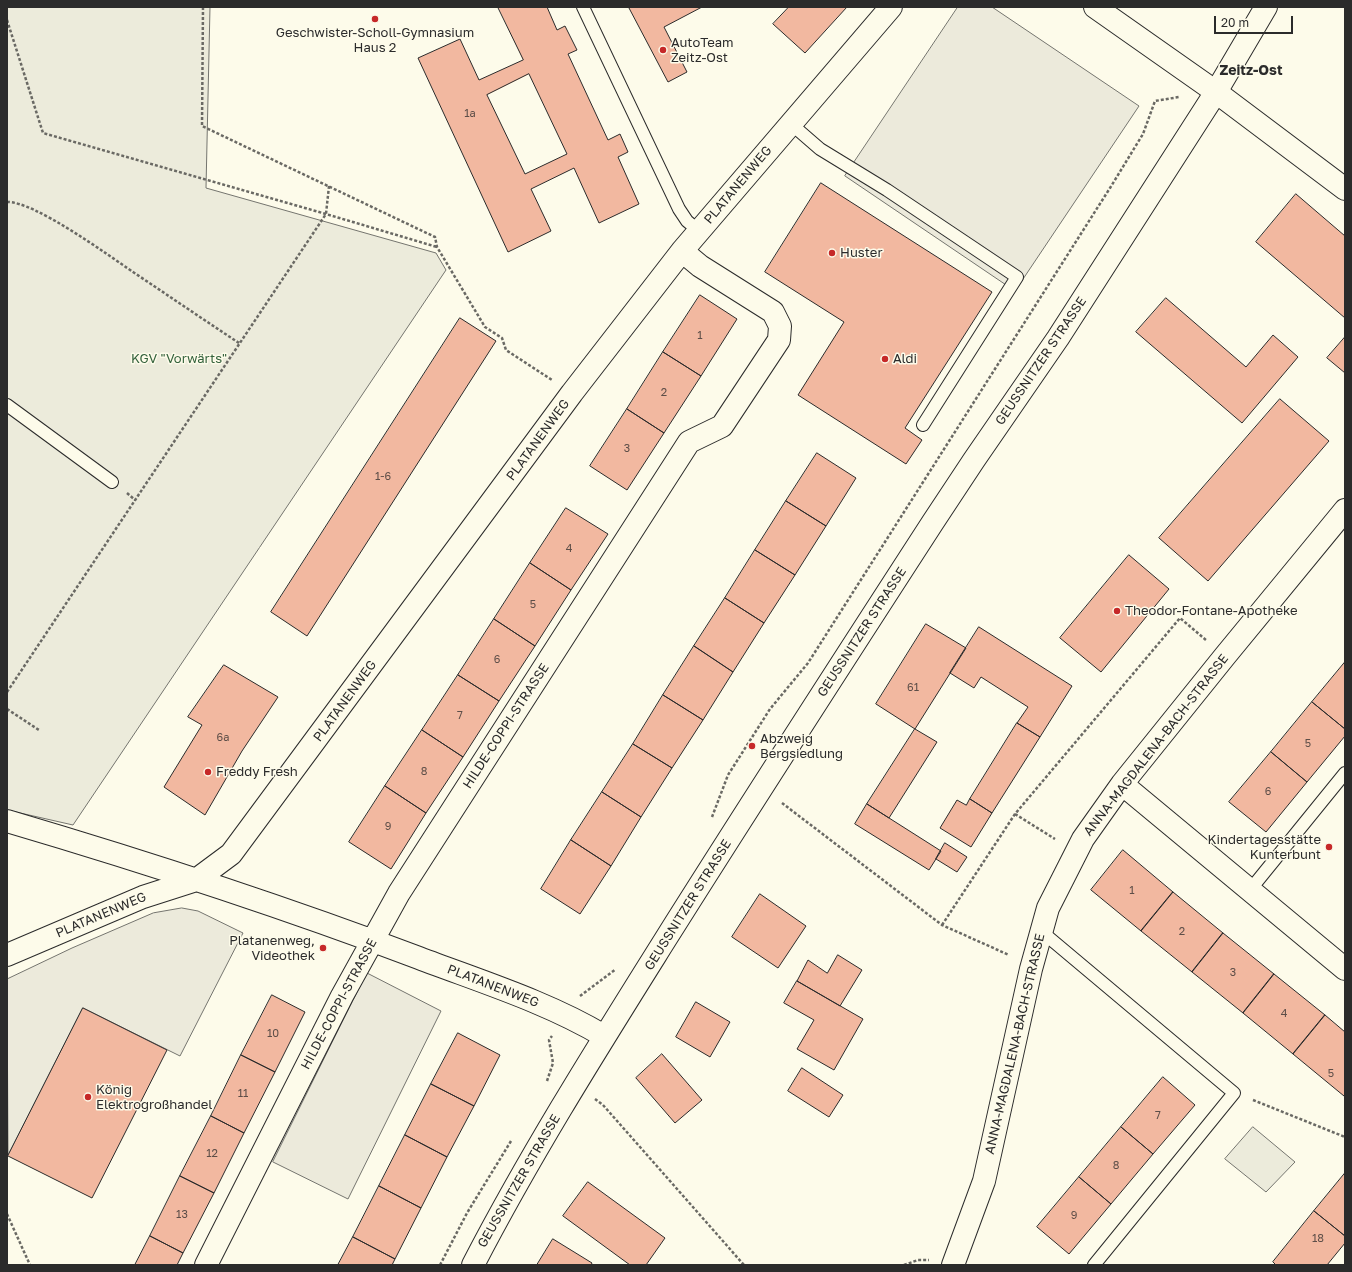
<!DOCTYPE html>
<html>
<head>
<meta charset="utf-8">
<style>
  body { margin:0 }
  #map { position:relative; width:1352px; height:1272px; overflow:hidden; background:#fdfbea; font-family:"Golos Text",sans-serif }
  canvas { display:block }
  .frame { position:absolute; inset:0; border:8px solid #2b2b2b; pointer-events:none }
  .scale { position:absolute; left:1214px; top:16px; width:79px; height:18px; box-sizing:border-box; border:2px solid #2b2b2b; border-top:0; padding-left:5px; font-size:12px; line-height:14px; white-space:nowrap; color:#2b2b2b; -webkit-text-stroke:3px #fdfbea; paint-order:stroke }
</style>
</head>
<body>
<div id="map">
<canvas width="1352" height="1272"></canvas>
<div class="frame"></div>
<div class="scale">20 m</div>
</div>
<script>
const ctx = document.querySelector('canvas').getContext('2d');
ctx.lineJoin = 'round';
function paint(path, color) {
  ctx.fillStyle = color;
  ctx.fill(path, 'evenodd');
}
function strokePath(path, color, width, dash) {
  ctx.strokeStyle = color;
  ctx.lineWidth = width;
  ctx.lineCap = dash ? 'butt' : 'round';
  ctx.setLineDash(dash || []);
  ctx.stroke(path);
}
function drawText(font, color, halo, rows, align = 'center') {
  ctx.font = font + ' "Golos Text",sans-serif';
  ctx.lineWidth = 3;
  ctx.setLineDash([]);
  ctx.textBaseline = 'middle';
  ctx.strokeStyle = halo;
  ctx.fillStyle = color;
  for (const [text, x, y, turn = 0] of rows) {
    ctx.save();
    ctx.translate(x, y);
    ctx.rotate((+turn || 0) * Math.PI / 180);
    ctx.textAlign = isNaN(turn) ? turn : align;
    if (halo) ctx.strokeText(text, 0, 0);
    ctx.fillText(text, 0, 0);
    ctx.restore();
  }
}
const green = new Path2D(`
  M7,7H210L206,188L436,253L446,270L73,825L7,810Z
  M1253,1127L1295,1162L1266,1192L1225,1159Z`);
paint(green, '#ecebdb');
strokePath(green, '#74746e', 1);
const parking = new Path2D(`
  M958,7H992L1139,106L1015,291L845,176Z
  M182,908L198,911L243,933L180,1056L83,1008L8,1156L7,979L72,948L153,913Z
  M367,973L441,1011L348,1199L273,1162Z`);
paint(parking, '#eceadb');
strokePath(parking, '#74746e', 1);
const building = new Path2D(`
  M498,7H547L557,30L565,26L577,50L568,54L608,140L620,134L628,152L618,157L639,204L599,223L574,168L531,189L551,231L508,252L418,58L460,39L479,80L523,60ZM529,74L567,154L525,174L487,95Z
  M631,7H702L664,27L687,72L668,82L629,8Z
  M789,7H847L805,53L773,24Z
  M821,183L992,292L905,428L922,440L906,464L798,395L844,322L765,272Z
  M1296,194L1345,236V318L1256,242Z
  M700,295L737,319L701,376L663,352Z
  M1166,298L1246,367L1273,335L1298,357L1242,423L1136,332Z
  M460,318L496,341L307,636L271,612Z
  M1345,337V373L1327,358Z
  M663,352L701,376L664,433L627,409Z
  M1280,399L1329,441L1208,581L1159,538Z
  M627,409L664,433L627,490L590,466Z
  M817,453L856,478L826,526L786,501Z
  M786,501L826,526L795,575L755,550Z
  M566,508L608,534L571,590L530,563Z
  M755,550L795,575L764,623L725,598Z
  M1129,555L1169,589L1101,672L1060,638Z
  M530,563L571,590L535,646L494,619Z
  M725,598L764,623L733,672L694,646Z
  M494,619L535,646L499,701L458,675Z
  M926,624L966,648L915,729L876,704Z
  M979,627L1072,686L1040,737L1017,723L1028,707L981,677L974,688L950,673Z
  M694,646L733,672L703,720L663,695Z
  M1345,662V729L1312,702Z
  M224,665L278,697L242,751L205,815L164,787L202,725L188,717Z
  M458,675L499,701L463,757L422,730Z
  M663,695L703,720L672,768L633,744Z
  M1312,702L1345,729V736L1307,782L1271,752Z
  M1017,723L1040,737L992,813L970,799Z
  M915,729L937,742L889,818L867,804Z
  M422,730L463,757L426,813L385,786Z
  M633,744L672,768L641,817L602,792Z
  M1271,752L1307,782L1266,832L1229,802Z
  M385,786L426,813L391,869L349,842Z
  M602,792L641,817L611,866L571,840Z
  M970,799L992,813L971,847L940,828L957,800L966,805Z
  M867,804L941,851L929,870L855,824Z
  M571,840L611,866L580,914L541,889Z
  M945,843L967,857L957,872L936,859Z
  M1123,850L1173,892L1141,931L1091,890Z
  M1173,892L1223,933L1192,972L1141,931Z
  M760,894L806,926L778,968L732,937Z
  M1223,933L1274,974L1243,1013L1192,972Z
  M838,955L862,970L840,1006L797,981L808,960L827,973Z
  M1274,974L1325,1015L1293,1054L1243,1013Z
  M797,981L863,1019L834,1070L797,1049L814,1020L784,1003Z
  M272,995L305,1012L275,1072L241,1055Z
  M696,1002L730,1022L710,1057L676,1037Z
  M83,1008L167,1050L92,1198L8,1156Z
  M1325,1015L1345,1032V1094L1344,1096L1293,1054Z
  M458,1033L500,1055L474,1106L431,1084Z
  M662,1054L702,1100L675,1123L636,1078Z
  M241,1055L275,1072L244,1133L211,1116Z
  M802,1068L843,1095L829,1117L788,1091Z
  M1163,1077L1195,1105L1153,1154L1121,1127Z
  M431,1084L474,1106L447,1157L405,1135Z
  M211,1116L244,1133L214,1193L180,1176Z
  M1121,1127L1153,1154L1111,1204L1079,1177Z
  M405,1135L447,1157L421,1208L379,1186Z
  M1345,1173V1236L1314,1211Z
  M180,1176L214,1193L183,1253L150,1236Z
  M1079,1177L1111,1204L1069,1254L1037,1227Z
  M588,1182L665,1238L646,1265H630L563,1216Z
  M379,1186L421,1208L395,1259L353,1237Z
  M1314,1211L1345,1236V1243L1327,1265H1276L1273,1262Z
  M150,1236L183,1253L177,1265H135Z
  M353,1237L395,1259L392,1265H338Z
  M553,1239L592,1263L591,1265H537Z`);
paint(building, '#f2b8a0');
strokePath(building, '#2b2b2b', 1);
const lane = new Path2D(`
  M583,7L679,209L687,221L699,231
  M790,123L820,149L887,190L1017,277L923,425
  M7,405L112,482
  M1250,890L1345,773
  M1041,931L1234,1093L1094,1265`);
const street = new Path2D(`
  M1095,7L1216,92L1345,189
  M1122,784L1345,969
  M7,821C146,862 284,907 419,958C482,982 547,1002 604,1036
  M7,955L143,897L196,880L231,854L572,393L682,251L891,7
  M206,1265L342,996L399,893L689,442L722,426L779,340L780,326L773,312L700,266L682,251
  M953,1265L984,1181L1031,969L1048,908L1083,839L1122,784L1225,656L1345,510`);
const primary = new Path2D(`
  M473,1265C531,1153 598,1047 665,940C753,800 843,661 933,522L974,460L1058,338L1216,92L1266,7`);
strokePath(lane, '#2b2b2b', 14);
strokePath(street, '#2b2b2b', 24);
strokePath(primary, '#2b2b2b', 24);
strokePath(new Path2D(`
  M203,7L202,126L435,237L437,247L485,327L502,338L506,350L552,380
  M7,20L43,133L326,214L437,247
  M7,202C34,201 108,255 133,272C169,296 204,320 239,343
  M127,493L135,500
  M7,692L326,214L329,186
  M7,709L39,730
  M782,803L942,925L1009,955
  M1015,814L1055,839
  M712,817L728,775L770,709L808,663L1110,188L1143,134L1155,101L1179,97
  M942,925L1015,814L1180,618L1206,640
  M580,996L616,969
  M547,1081L553,1063L549,1040L552,1036
  M595,1099L603,1105L744,1265
  M1253,1100L1345,1137
  M7,1214L30,1265
  M440,1265L467,1213L511,1141
  M904,1265L918,1260H929`), '#6a6964', 2.5, [3, 2]);
strokePath(lane, '#fdfbea', 12);
strokePath(street, '#fdfbea', 22);
strokePath(primary, '#fdfbea', 22);
for (const [x, y, r, color] of [
  [375,19,4,"#c62828"],
  [663,50,4,"#c62828"],
  [832,253,4,"#c62828"],
  [885,359,4,"#c62828"],
  [1117,611,4,"#c62828"],
  [752,746,4,"#c62828"],
  [208,772,4,"#c62828"],
  [1329,847,4,"#c62828"],
  [323,948,4,"#c62828"],
  [88,1097,4,"#c62828"]
]) {
  const dot = new Path2D();
  dot.arc(x, y, r, 0, 2 * Math.PI);
  ctx.fillStyle = color;
  ctx.fill(dot);
  strokePath(dot, '#fdfbea', 1.5);
}
drawText('11px', '#5d4e48', null, [
  ["1a",470,114],
  ["1",700,336],
  ["2",664,393],
  ["3",627,449],
  ["1-6",383,477],
  ["4",569,549],
  ["5",533,605],
  ["6",497,660],
  ["61",913,688],
  ["7",460,716],
  ["6a",223,738],
  ["5",1308,744],
  ["8",424,772],
  ["6",1268,792],
  ["9",388,827],
  ["1",1132,891],
  ["2",1182,932],
  ["3",1233,973],
  ["4",1284,1014],
  ["10",273,1034],
  ["5",1331,1074],
  ["11",243,1094],
  ["7",1158,1116],
  ["12",212,1154],
  ["8",1116,1166],
  ["13",182,1215],
  ["9",1074,1216],
  ["18",1318,1239]
]);
drawText('13px', '#2b2b2b', '#fdfbea', [
  ["Geschwister-Scholl-Gymnasium",375,33,"center"],
  ["Haus 2",375,48,"center"],
  ["AutoTeam",671,43],
  ["Zeitz-Ost",671,58],
  ["Huster",840,253],
  ["Aldi",893,359],
  ["Theodor-Fontane-Apotheke",1125,611],
  ["Abzweig",760,739],
  ["Bergsiedlung",760,754],
  ["Freddy Fresh",216,772],
  ["Kindertagesstätte",1321,840,"right"],
  ["Kunterbunt",1321,855,"right"],
  ["Platanenweg,",315,941,"right"],
  ["Videothek",315,956,"right"],
  ["König",96,1090],
  ["Elektrogroßhandel",96,1105]
], 'left');
drawText('13px', '#2b2b2b', '#fdfbea', [
  ["PLATANENWEG",738,185,-50],
  ["GEUSSNITZER STRASSE",1041,361,-56],
  ["PLATANENWEG",538,440,-54],
  ["GEUSSNITZER STRASSE",862,632,-57],
  ["PLATANENWEG",345,701,-54],
  ["HILDE-COPPI-STRASSE",506,726,-57],
  ["ANNA-MAGDALENA-BACH-STRASSE",1156,745,-52],
  ["GEUSSNITZER STRASSE",688,905,-58],
  ["PLATANENWEG",101,915,-23],
  ["PLATANENWEG",493,986,21],
  ["HILDE-COPPI-STRASSE",339,1004,-62],
  ["ANNA-MAGDALENA-BACH-STRASSE",1015,1044,-77],
  ["GEUSSNITZER STRASSE",519,1181,-60]
]);
drawText('13px', '#34623c', '#fdfbea', [
  ["KGV \"Vorwärts\"",179,359]
]);
drawText('bold 14px', '#2b2b2b', '#fdfbea', [
  ["Zeitz-Ost",1251,71]
]);
</script>
</body>
</html>
